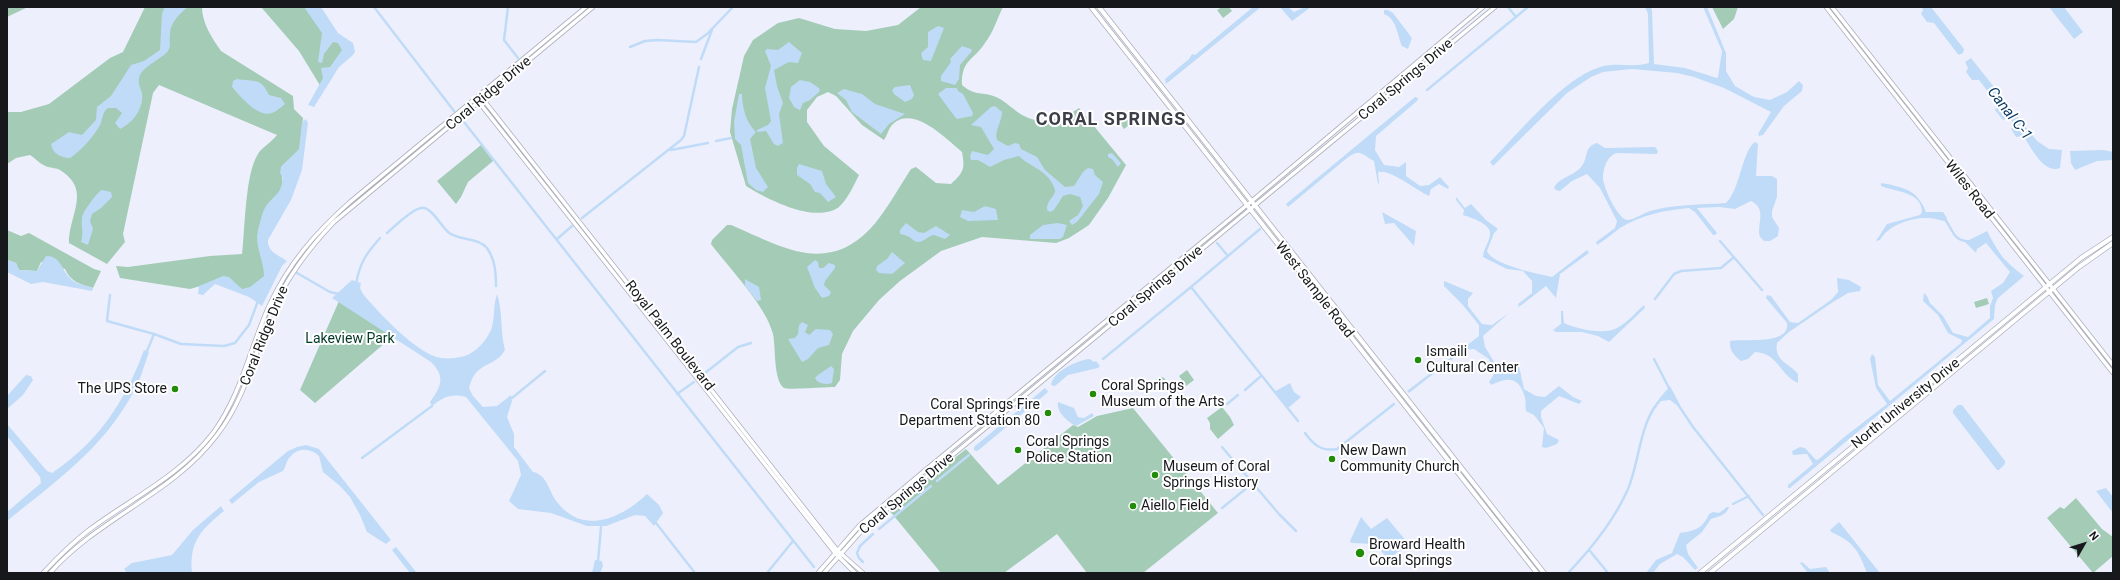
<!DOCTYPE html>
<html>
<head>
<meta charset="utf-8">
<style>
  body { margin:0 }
  #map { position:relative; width:2120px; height:580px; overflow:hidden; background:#edf0fc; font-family:Roboto,sans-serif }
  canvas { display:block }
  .frame { position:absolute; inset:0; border:8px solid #17181c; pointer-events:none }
  .north { position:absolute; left:2064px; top:524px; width:40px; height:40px; -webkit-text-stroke:3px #fff; paint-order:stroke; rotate:51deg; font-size:11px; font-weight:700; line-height:16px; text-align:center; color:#17181c }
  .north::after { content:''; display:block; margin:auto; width:14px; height:18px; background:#17181c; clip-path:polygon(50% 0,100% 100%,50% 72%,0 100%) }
</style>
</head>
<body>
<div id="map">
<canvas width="2120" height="580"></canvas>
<div class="frame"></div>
<div class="north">N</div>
</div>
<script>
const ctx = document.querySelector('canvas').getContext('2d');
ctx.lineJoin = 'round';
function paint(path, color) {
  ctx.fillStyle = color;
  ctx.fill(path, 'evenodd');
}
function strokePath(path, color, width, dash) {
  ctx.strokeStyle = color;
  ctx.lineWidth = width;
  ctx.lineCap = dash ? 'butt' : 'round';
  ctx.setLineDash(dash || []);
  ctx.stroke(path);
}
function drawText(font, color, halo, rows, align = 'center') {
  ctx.font = font + ' Roboto,sans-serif';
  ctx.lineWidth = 4;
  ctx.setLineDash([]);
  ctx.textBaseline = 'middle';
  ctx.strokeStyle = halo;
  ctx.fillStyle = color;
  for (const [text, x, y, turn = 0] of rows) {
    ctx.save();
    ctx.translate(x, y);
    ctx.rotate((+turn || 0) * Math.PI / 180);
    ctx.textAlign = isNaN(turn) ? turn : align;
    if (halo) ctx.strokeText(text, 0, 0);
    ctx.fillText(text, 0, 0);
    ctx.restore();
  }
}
paint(new Path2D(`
  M7,7H28L7,17Z
  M145,7H202C202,23 212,38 221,51L293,96L294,109L303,118L300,149L281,167L284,195L260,248L272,279L248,291L214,282L190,289L120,278L116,266L128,267L210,256L242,254C245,229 245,174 258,154C261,148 272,142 277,135L159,85L153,93L123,234L125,242L107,264L69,243C69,214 92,190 60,170C56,168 52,168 48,167C41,165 36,159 30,155L16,158L7,164V112H21L49,104L110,58L123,52Z
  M261,7H311L347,51L321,87L299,51Z
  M921,7H1003C997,19 993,33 985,43C973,61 961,60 962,85C976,97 982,91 996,97C1006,101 1014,111 1024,116C1044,126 1063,119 1079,108L1126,165L1108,198L1089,225L1069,238L1056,243L982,237L941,251L900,281L879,300L853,331L842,354L840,380L835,387C826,387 787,390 784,388C773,380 776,347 773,334C766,306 729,268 711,244L712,240L727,225H731C779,245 825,276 870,229C883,216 900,186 911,169L916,167L936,183L951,184C964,172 965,169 962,152C946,139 914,105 893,124C889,127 887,136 884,140L862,125L836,96L828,92L817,97L807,110V122L824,146L859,175C854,185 847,200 839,207C815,224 769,200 746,186L730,132L732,109L744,56L753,40L778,23L799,18L835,29L866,31L898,25Z
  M1222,7H1229L1232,11L1223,18L1217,10Z
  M1712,7H1738L1734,19L1723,29Z
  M1128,115L1133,122L1124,129L1119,122Z
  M481,145L493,161L468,182L461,197L456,204L437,181Z
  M7,230L21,236L29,233L94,269L101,271L93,288C80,284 71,282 65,269L41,262L37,271L19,270L16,263L7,260Z
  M1987,298L1989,304L1976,308L1974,302Z
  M339,301L393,336L315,403L300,390Z
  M1187,370L1194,380L1186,386L1179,376Z
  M1156 382a5 5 0 1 1 10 0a5 5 0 1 1-10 0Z
  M1170.5 385a4.5 4.5 0 1 1 9 0a4.5 4.5 0 1 1-9 0Z
  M1222,407L1230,417L1234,425L1218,439L1210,429V423L1207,418Z
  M1133,408L1218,513L1143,573H1087L1057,534L1004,573H941L889,510L966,449L998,485L1073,425L1078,427L1097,416Z
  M2076,498L2102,529L2113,537V556L2093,573L2047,518L2060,507L2064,509Z`), '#a3cbb6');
paint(new Path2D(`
  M165,7H188C180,13 170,23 170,34C169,39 171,45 169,49C166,57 146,64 140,75C137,82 140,87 142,93C144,108 133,123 120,129L115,123L122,113L116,108H108C102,112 103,119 100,125C94,136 80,152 70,158C61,158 52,153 51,144L69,132L82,135L96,120L97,107L111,96L131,65L144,61L160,50L162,13Z
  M304,7H321L338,33L353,43L355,52L352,56L339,67L314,107L308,105L323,78L321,68L330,67L342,50L338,43L333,42L324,54L322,63L318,62L322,33Z
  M1253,7H1261L1166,84L1165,79L1189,59L1192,54L1195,55Z
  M1280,7H1288L1294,12L1305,7H1311L1292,21Z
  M1645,7H1651L1652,11L1654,64L1685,68L1717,78L1718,77L1722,51L1703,7H1707L1726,53V71L1735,86L1754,97L1770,100L1787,92L1799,81L1803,85L1802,91L1784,106L1763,135L1759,136L1758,134L1771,112L1724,88L1694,77L1677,73L1632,69L1603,72L1591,77L1567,93L1493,166L1490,162C1519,133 1562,79 1600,67C1616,62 1634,68 1649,63L1648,14Z
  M1922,7H1931L1964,49L1963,53L1959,55L1957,53L1934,23L1927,22L1921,14L1923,10Z
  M2049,7H2064L2083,32L2074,39Z
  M1384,10H1388L1393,13L1412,38L1408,49L1402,46C1397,35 1397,19 1384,14Z
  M938,26L944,28L931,61L923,60L921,53L928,47V32Z
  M789,42L802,53L798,63L789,62L774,70L777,86L783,103L779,114L783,143L778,146L774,144L766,131L757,132V130L768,125L771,121L765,88L771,66L765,51L767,49L778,50Z
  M962,46L971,49L972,51L960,65L959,79L955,85L941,81V76L951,62L950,59Z
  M1971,58L2037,141L2049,149L2062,150L2060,168C2043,174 2032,148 2023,136L2016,137L2011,129L2014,125L2012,121L2007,118L2003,120L1995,110L1998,105L1979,80H1972L1966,72L1968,68L1965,62Z
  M237,79C254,82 261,77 269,95L281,98L285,104C281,107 277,111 272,113C258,118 241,97 232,87L233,81Z
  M800,80L810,82L819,88L820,91L810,100L803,103L800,110L794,107L789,98L791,87Z
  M910,85L914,95L912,99L905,102L894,94L892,90L895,87Z
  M946,88H957L958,91L963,94L973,113L972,116L957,119L955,117L938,94Z
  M844,89L862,94L875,104L905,114L889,124L881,134L852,112L846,100L837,93Z
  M739,94H742C742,106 746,123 756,132L750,139L756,168L768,187L763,192L756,190L748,183L741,145L735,139L734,122Z
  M1415,97L1418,98L1417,101L1376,136L1375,150L1384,165L1399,167L1406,162V176L1420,186L1429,185L1440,177L1449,187L1448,189L1439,184L1431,189L1429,196C1415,190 1393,170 1378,172L1379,183L1378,184L1374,161C1361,154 1361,148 1347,158L1288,207L1286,204Z
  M995,106L1002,112C1002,122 994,131 997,140L1008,146L1015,143L1019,144L1021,149L1037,157L1045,170L1065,187L1074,186L1083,172L1088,168L1093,169L1095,175L1103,182L1099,194L1077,222L1072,225L1069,221L1078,215L1083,206L1080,197L1070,194L1063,196L1054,210L1050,212L1047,210C1046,200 1056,196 1055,190C1049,170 1031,168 1019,156L1004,160L990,167L978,160H971L970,156L972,151L988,155L994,149L981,127L971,125L991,107Z
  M306,119L308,123L302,170L291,200L268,240C267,251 278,255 287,261L282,266L262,306L249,297L215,284L203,295L198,294L199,286L223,276L229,277L242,289L250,287L264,276C264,261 254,245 258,230C260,223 262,212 266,206C275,194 281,195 283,178L280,173L281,167L299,149L302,122Z
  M1755,142L1758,144L1756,176H1772L1777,179V197L1772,211V217L1779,228L1778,236L1770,241H1764L1760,237C1756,224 1768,210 1751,201L1735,209L1719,207L1697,208L1717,233L1715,235H1713L1695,212L1689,208C1665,210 1641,215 1620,228C1612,234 1605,240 1597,245L1596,242L1615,228L1617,221L1600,188L1587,174L1572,181L1560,191L1556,190L1554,188C1559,177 1574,176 1581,167C1589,158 1583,147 1597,143L1605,148L1655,147L1658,151L1657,154L1616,153C1607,157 1604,166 1603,176C1602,185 1617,218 1627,220C1633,220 1644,213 1650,211C1675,204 1700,205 1726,203C1740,190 1742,151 1755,142Z
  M2104,150L2113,152V160L2097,161L2075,170L2071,163L2070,151Z
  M1112,153L1121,163L1118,167L1112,159L1108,157V154Z
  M799,164L822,171L826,184L836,197L828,202L820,193L815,192L810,184L797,175V168Z
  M1881,183C1893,185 1913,188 1920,201C1923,204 1924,208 1926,212H1943L1947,218L1945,221C1940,221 1935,218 1929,218C1912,217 1888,225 1880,240L1876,241L1887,224L1920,215L1922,212C1922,192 1896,192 1881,186Z
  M102,190L111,192L112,197L101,208L92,214L90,221L93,229L88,245L81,242C84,234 81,226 82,218C82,213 97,192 102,190Z
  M1456,197L1465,208L1471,204L1486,220L1498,229L1494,233L1487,251C1491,264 1538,274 1552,277L1587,250L1589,253L1560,274L1556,298L1546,286L1519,307L1518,304L1532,293V281L1523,271L1507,269L1483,257C1483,249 1491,240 1490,232C1489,223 1469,217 1463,215L1464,210L1456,200Z
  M985,206L996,209L998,220L968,221L960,217L962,210L974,212Z
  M1382,212L1416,231L1414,246L1394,223L1385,224Z
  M906,223L918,232L924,233L936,226L950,235L945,239L934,235C928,236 924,242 918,242C913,242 911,235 900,234V230Z
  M1058,223L1067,225L1063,237L1060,239H1030V235L1043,225Z
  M1987,231C2000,255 2002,259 2024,276L1998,298L1995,305L1994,319L1790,488H1788V485L1813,464L1807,454L1793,455L1792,451L1800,447L1805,448L1816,460L1819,459L1843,438L1887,404L1876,388L1870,359L1872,354L1875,357L1878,385L1890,401L1961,343L1962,340L1948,333L1938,315L1923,301L1924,293L1927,296L1930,303L1943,316L1953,333L1968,337L1990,318V306L1993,298L1991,291L2003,283L2010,272L1986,243L1977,249L1976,253L1963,240H1969Z
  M892,252L905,263L892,274L879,273L876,270L877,266L887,259Z
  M46,256C61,256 61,269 70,278C75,284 85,285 93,288L92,291L43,282L31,284L7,272V260L16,263L19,270L37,271Z
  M815,260L818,262L819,268H823L829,263L835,265V268L825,281L824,285L831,292L829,296L822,298L815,288L807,267Z
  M1837,278L1849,280L1861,287L1860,291L1848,293L1830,304L1789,332L1777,343C1774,361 1789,363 1798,374V383C1779,374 1778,353 1755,352L1748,359L1741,361C1734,356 1729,350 1730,341C1743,338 1790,346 1787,323L1766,298L1767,295L1771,296L1790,322L1798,323L1831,300L1838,292Z
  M745,279L759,287L761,300L757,301L745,286Z
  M352,280L361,283L360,288L363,294C378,312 418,355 441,358C449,359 457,358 465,356C476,352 486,341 491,330C495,319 493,306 497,294C503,311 500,331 505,350C494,369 476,360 469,388L473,396L483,407L497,406L511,395L512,401L507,417L514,434V447L533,472C547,474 549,492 557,502C583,536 622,518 647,494L659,505L663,513L654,526L645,516L635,515L606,526H587L551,513L518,509L509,501L521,475L518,461L466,397C452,393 443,397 432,406L430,402C441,387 446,377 431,362L332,298Z
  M1444,281L1473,293L1468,299V306L1482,324L1492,325L1509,313L1483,336L1485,347L1496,365L1510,368L1519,366L1524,389L1536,396L1545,397L1559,386L1573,397L1582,401L1579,404L1559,396L1541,411V417L1547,434L1559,440L1557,444L1546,448L1542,447L1544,428L1534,415L1526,411C1525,406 1526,402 1525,398C1519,376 1508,377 1491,385L1489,382L1494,374L1489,359L1474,349L1464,350L1409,393L1407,391L1479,336V325L1462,304L1444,286Z
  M1644,305L1645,308L1609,342L1598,336L1582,332H1556L1553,330L1561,324V311H1563L1564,323C1576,329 1604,335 1617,328C1627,323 1636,312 1644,305Z
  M802,322L808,325L805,332L809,335L816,329L830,330L833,334L829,345L818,348L808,359L802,362L788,339L795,338L798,334L799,325Z
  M144,350L149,352C144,365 141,379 134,391C104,448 55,482 7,521V512L41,483L40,477L7,436V424L47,471L52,473C98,442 125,402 144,350Z
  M1090,359L1094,362L1096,361L1100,366L1098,368L1068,375L1055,386L1051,385C1053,371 1078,360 1090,359Z
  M831,366L834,369L832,383C826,385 818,384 815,378C818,374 826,370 831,366Z
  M26,375L31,376L33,380L23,395L7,409V396Z
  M1290,383L1294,392L1301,397L1288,408L1274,392Z
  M1670,386L1680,405L1678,406L1670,400L1661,401L1659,399Z
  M1045,388L1048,391L1047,393L980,449L977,451L974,450V447Z
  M1058,402L1074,408L1078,417L1084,418L1092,413L1094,416L1076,426C1068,422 1056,412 1058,402Z
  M1958,405H1962L2005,461V464L1999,470H1997L1953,413V410Z
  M306,445L319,449L391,540L386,544L367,532L360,515L350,497L340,486L323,472L319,456C311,448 298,447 290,457C286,461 286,467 283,471L259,482L232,504L229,500L288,451L297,447Z
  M2106,488L2113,497V513L2096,491Z
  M221,506L224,511C201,530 189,541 192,573H127L124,569L132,563L172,555L193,530Z
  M1727,507H1729C1726,516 1719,516 1711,519L1702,532L1686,545L1688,554L1698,568L1695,570L1683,557L1677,554L1660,564L1653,573H1646L1656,560L1672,553L1680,533C1695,531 1703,528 1709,514L1713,512L1719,513Z
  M1361,517L1371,529L1387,518L1408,543L1407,546L1388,559L1375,544L1351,543L1350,541Z
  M1839,522L1840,523L1880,573H1867C1858,550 1854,542 1831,532L1830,530Z
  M396,547L417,573H410L392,550Z
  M595,560L602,561L603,566L600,573H592Z
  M1802,562L1810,569L1826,567L1830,573H1808L1800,563Z`), '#c0dbf7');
strokePath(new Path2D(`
  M374,7L454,111
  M508,7L504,40L518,58
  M1508,7L1516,17
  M630,47L645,41L657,40L696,42L707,34L733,7
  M701,59L712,30
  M1427,90L1528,7
  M464,122L814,567
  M716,141L731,138
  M671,150L708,143
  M1943,217C1952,226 1952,240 1966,241
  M582,218L681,140L684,136L699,67
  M1260,229L1191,287L1298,421
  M387,233C394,227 412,209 421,208C431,206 441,226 448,232C459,241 478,237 487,248C495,260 496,272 496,286
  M557,239L572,226
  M1720,241L1762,290
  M1217,243L1228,256
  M297,273L330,292L339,294
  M356,284C360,262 366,254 380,238
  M110,295L107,321L154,334L181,344L224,346L235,343L249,325L258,301
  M1655,299L1674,274L1681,271L1721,268L1733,258
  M147,351L154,334
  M1103,359L1191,287
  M1654,359L1669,388
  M705,373L738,347L751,343
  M1245,390L1261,376
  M677,394L694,382
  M512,398L545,371
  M1677,403L1693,427L1763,515
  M1227,404L1238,395
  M1305,433C1313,444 1321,452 1337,449L1394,404
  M1222,447L1279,514L1296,531
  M362,458L432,406
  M937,481L969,455
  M1733,504L1749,496
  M1222,508L1253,483
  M656,523L695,573
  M879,529L931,486
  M1590,551L1608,573
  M598,562L601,527
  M863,562L859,558L857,553L860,546L873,534
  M767,573L793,541
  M1568,573C1592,548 1614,521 1628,489C1640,461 1639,421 1662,398`), '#c0dbf7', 2.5);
const secondary = new Path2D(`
  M1826,7L2113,373
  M1832,7L2113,365
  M482,98L837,550L863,573
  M478,101L835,553L855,573
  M43,573C58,557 72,543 89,530C132,498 180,476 213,433C241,395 250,348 269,306C288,264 316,232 350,202L586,7
  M50,573C98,518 173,494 217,435C246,398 255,351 273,309C288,276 309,248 334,222L593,7
  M818,573L860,525L923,472L1247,205L1483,7
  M824,573L863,529L1495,7`);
const primary = new Path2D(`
  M1091,7L1537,573
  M1099,7L1544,573
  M1700,573L2081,258L2113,237
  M1710,573L2079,267L2113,243`);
strokePath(secondary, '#adafbb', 5);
strokePath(primary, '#adafbb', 5.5);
strokePath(secondary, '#fff', 3.5);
strokePath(primary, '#fff', 4);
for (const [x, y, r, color] of [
  [1418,360,4,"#228b07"],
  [175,389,4,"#228b07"],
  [1093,394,4,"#228b07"],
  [1048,413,4,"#228b07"],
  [1018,450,4,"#228b07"],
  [1332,459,4,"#228b07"],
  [1155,475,4,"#228b07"],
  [1133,506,4,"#228b07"],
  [1360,553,5,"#228b07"]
]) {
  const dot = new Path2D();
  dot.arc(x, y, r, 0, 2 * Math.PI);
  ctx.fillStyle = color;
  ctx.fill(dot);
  strokePath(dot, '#fff', 1.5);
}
drawText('14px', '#17181c', '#fff', [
  ["Coral Springs Drive",1406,80,-40],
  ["Coral Ridge Drive",489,94,-40],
  ["Wiles Road",1969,190,52],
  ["Coral Springs Drive",1156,287,-40],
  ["West Sample Road",1314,290,52],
  ["Coral Ridge Drive",265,336,-68],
  ["Royal Palm Boulevard",669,336,52],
  ["North University Drive",1906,404,-39],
  ["Coral Springs Drive",907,494,-40]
]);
drawText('14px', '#003824', '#fff', [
  ["Lakeview Park",350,339]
]);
drawText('14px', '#17181c', '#fff', [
  ["Ismaili",1426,352],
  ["Cultural Center",1426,368],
  ["Coral Springs",1101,386],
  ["Museum of the Arts",1101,402],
  ["The UPS Store",167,389,"right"],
  ["Coral Springs Fire",1040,405,"right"],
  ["Department Station 80",1040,421,"right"],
  ["Coral Springs",1026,442],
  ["Police Station",1026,458],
  ["New Dawn",1340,451],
  ["Community Church",1340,467],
  ["Museum of Coral",1163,467],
  ["Springs History",1163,483],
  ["Aiello Field",1141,506],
  ["Broward Health",1369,545],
  ["Coral Springs",1369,561]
], 'left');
drawText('italic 15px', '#0b3a65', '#fff', [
  ["Canal C-1",2009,114,52]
]);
ctx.letterSpacing = '1px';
drawText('bold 18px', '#3c3e48', '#fff', [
  ["CORAL SPRINGS",1111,120]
]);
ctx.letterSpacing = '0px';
</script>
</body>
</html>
